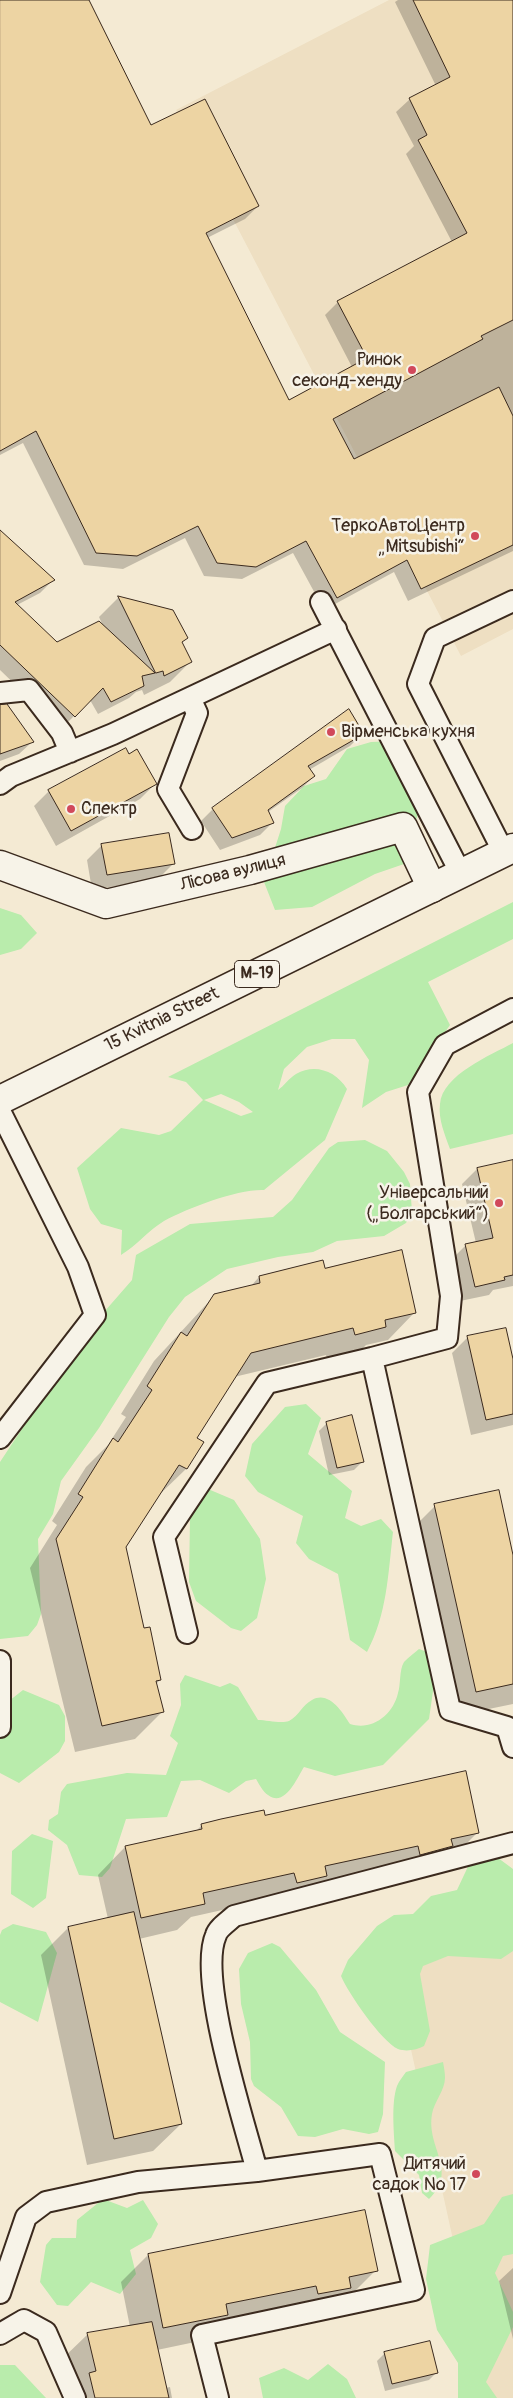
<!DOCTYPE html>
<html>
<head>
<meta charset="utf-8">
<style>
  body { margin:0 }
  canvas { display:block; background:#f4ead3 }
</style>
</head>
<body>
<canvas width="513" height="2398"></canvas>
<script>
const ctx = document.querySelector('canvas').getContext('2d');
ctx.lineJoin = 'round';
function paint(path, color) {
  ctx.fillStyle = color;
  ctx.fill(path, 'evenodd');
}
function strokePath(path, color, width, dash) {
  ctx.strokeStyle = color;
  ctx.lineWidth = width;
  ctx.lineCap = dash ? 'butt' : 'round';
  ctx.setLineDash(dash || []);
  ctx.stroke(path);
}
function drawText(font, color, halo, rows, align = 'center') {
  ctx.font = font + ' Pangolin,sans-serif';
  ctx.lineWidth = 5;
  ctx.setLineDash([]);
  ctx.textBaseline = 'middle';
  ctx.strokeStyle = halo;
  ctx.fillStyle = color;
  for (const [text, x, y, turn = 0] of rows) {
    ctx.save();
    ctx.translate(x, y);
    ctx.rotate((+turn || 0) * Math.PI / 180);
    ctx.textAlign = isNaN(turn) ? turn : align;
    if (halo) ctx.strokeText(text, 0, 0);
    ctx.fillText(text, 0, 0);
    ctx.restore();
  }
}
paint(new Path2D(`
  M389,0H513V629L461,656L176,110Z
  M513,1923V2398H488L389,1950Z`), '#eedfc2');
paint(new Path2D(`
  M395,741L419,810L404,864L375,874L312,907L275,910L264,882L281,829L285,806L304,786L326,779L347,749L371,742Z
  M513,902V939L428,982L450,1025L408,1085L386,1092L362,1108L369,1060L355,1039H332L307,1047L284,1069L278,1090C284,1086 289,1078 296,1074C315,1063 336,1071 347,1089L325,1140L264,1190C237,1189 188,1208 164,1221C149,1230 136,1246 121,1255L122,1230L101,1224L90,1209L77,1168L121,1128L159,1135L171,1131L203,1100L186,1082L168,1077ZM221,1094L239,1102L253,1112L241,1116L204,1100Z
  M0,908L21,915L37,933L21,949L0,955Z
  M513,1043V1134L450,1149C445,1135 438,1119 440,1104C442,1075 491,1055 513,1043Z
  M365,1140L387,1151L404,1172L410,1184L412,1212L406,1223L384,1236L337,1241L313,1252L278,1257L227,1269L185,1297L169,1317L99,1428L61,1481L53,1514L38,1539L41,1614L37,1625L28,1636L0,1639V1462L84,1335L132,1280L136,1255L190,1224L273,1217L292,1200L329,1148L338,1142Z
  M306,1404L321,1418L308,1454L352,1491L345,1518L361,1526L381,1519L393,1532C388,1575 387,1614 367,1652L350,1640L338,1574L309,1559L296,1543L303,1516L258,1492L245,1476L252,1444L285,1407Z
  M208,1489L234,1500L260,1539L266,1579L257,1618L241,1631L231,1628L196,1601L189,1582L190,1518Z
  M419,1649L438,1656L429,1719L383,1765L335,1776L304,1767C297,1778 285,1808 268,1795C263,1792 259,1784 256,1779L246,1781L229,1793L200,1780L181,1781L167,1817L126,1819L110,1868L102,1877L79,1875L67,1845L48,1830L49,1820L58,1814L61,1792L67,1784L127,1773L166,1775L178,1743L170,1736L181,1705L180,1684L185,1675L220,1687L230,1683L238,1687L258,1720C267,1720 281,1724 289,1721C299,1716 302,1705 312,1700C329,1690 343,1713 350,1724C372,1731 393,1715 398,1693C401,1684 399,1670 404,1662C408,1658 414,1653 419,1649Z
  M23,1690L59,1705L65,1716V1741L59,1752L19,1783L0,1773V1708Z
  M32,1834L53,1841L46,1898L33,1908L11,1894L12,1851Z
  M490,1852L513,1869V1951L501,1959L448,1956L423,1966L420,1974L430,2031L424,2046C417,2050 406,2052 398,2049C382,2042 348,1993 341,1976L348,1960L377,1926L394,1915L413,1914L431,1896L457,1890L472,1858Z
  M13,1924L46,1932L57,1953L38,2022L0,2002V1935L2,1930Z
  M272,1943L280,1947L316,1990L340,2032L385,2062L383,2114L378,2132L369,2134L343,2129L315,2137L298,2136L281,2107L254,2086L251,2079L250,2042L241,2004L239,1969L248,1953Z
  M443,2062C444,2067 445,2073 445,2078C445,2090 434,2102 432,2114C426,2148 459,2171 429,2199L422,2193L419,2175L395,2151C394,2133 391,2103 397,2086C399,2081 403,2076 406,2072Z
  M513,2194V2254L503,2256L495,2273L513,2312V2327L486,2382L497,2398H458V2363L437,2330L426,2279L430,2245L484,2224L502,2197Z
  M103,2199L127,2208L143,2200L158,2224L151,2238L130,2250L136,2274L120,2294L91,2282L68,2306L57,2305L40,2282L46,2245L52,2238H76L77,2220Z
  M328,2364L347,2379L356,2398H263L259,2378L284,2368L308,2380Z
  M0,2365H15L46,2398H0Z`), '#b9ecac');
paint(new Path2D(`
  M0,0H87L151,127L258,206L245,219L207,238L289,402L352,367L325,315L338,302L452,242L406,154L414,146L396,112L409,100L436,86L395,2L398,0H513V551L408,601L394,572L324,610L293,553L242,579L204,576L185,538L123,569L84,565L23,443L0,455Z
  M0,531L53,580L40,593L17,605L57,644L103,626L99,617L118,598L172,611L186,638L181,643L190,662L170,682L144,695L142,690L136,692L129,698L98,714L90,700L61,729L0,670Z
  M0,705L32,742L19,754L0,761Z
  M362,734L350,746L309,770L314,776L302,788L268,812L272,823L260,835L220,850L201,821L213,809Z
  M125,750L155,784L140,799L56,846L34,806L49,791Z
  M102,845L174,863L158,879L92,890L87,860Z
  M513,1161V1286L493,1290L489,1295L460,1301L451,1260L466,1245L476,1243L462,1184L477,1169Z
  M324,1269L415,1312L388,1340L366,1345L357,1354L328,1362L326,1355L234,1377L195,1438L202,1442L186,1469L158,1496L125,1547L143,1630L160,1680L156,1684L162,1712L135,1739L75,1752L30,1568L57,1525L52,1521L86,1467L108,1445L126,1417L121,1414L154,1361L215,1295L250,1287L259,1277Z
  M505,1330L513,1365V1425L471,1435L452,1353L467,1338Z
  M327,1423L362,1462L354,1470L329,1475L319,1431Z
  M435,1506L513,1553V1704L450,1717L409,1532Z
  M265,1817L478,1832L451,1859L191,1917L177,1930L139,1939L181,2124L153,2151L87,2165L41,1955L68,1928L108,1919L98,1875L125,1847L195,1832L202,1825Z
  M148,2255L376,2270L349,2297L200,2341L157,2350L165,2388L170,2387L172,2398H66L60,2361L88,2334L130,2327L121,2282Z
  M513,2268V2339L499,2281Z
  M385,2353L437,2372L429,2380L385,2391L377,2361Z`), '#0003');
const building = new Path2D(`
  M0,0H89L151,125L205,99L259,206L206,233L289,400L367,358L337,301L467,233L418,140L427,135L409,98L450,77L413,0H513V320L481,336L483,339L333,419L354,459L499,387L513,416V545L421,589L407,560L337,598L306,541L256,567L217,563L198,526L137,556L96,553L36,431L0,451Z
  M0,530L55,580L15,602L57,642L99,621L155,673L142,676L144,686L111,702L103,688L75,717L0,645Z
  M118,596L173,610L188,638L182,642L192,662L164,676L163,671L156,673Z
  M7,704L34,742L0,754V705Z
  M349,709L364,734L308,766L315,776L268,810L274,823L232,838L212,808Z
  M126,748L129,754L137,749L157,784L71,831L48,790Z
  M169,833L175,864L107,875L101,844Z
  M513,1160V1275L504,1277L505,1280L475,1287L465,1244L493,1238L477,1168Z
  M402,1250L416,1313L385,1320L386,1327L355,1335L353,1328L251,1353L197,1438L204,1442L187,1469L179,1465L126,1547L144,1628L150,1627L161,1680L156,1681L164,1712L102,1726L56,1539L83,1497L78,1494L113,1438L118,1442L152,1390L147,1386L181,1332L187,1336L214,1294L260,1283L259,1276L323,1260L325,1268Z
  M506,1328L513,1359V1414L486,1420L467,1336Z
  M352,1415L364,1462L337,1468L326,1422Z
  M499,1490L513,1555V1684L476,1692L434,1504Z
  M466,1771L479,1833L451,1839L453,1846L420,1855L418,1846L325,1866L327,1876L297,1883L294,1873L203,1893L205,1904L141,1918L125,1846L202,1829L201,1824L221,1819L264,1810L265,1815Z
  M134,1912L182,2124L114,2139L68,1927Z
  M365,2210L378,2271L349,2277L351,2288L318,2294L316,2286L226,2304L228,2315L163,2328L148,2254Z
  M152,2322L169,2398H95L89,2373L96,2371L87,2333Z
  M430,2341L438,2373L392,2384L384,2352Z`);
paint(building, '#edd4a3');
strokePath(building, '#3b2a1e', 1);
const service = new Path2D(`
  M321,602L461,874
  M0,693L29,690L62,733L70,752
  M190,698L197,713L168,789L192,829
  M0,784L11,776L113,734L336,629
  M504,853L418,684L435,638L513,601
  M0,1111L78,1267L95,1315L0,1438
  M372,1358L450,1710L507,1727L513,1747
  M187,1633L164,1537L267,1383L372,1358L447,1338L451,1296L418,1092L445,1045L513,1009
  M0,1661V1727
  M0,2293L26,2217L46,2202L138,2182L257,2171C244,2121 197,1978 216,1935C218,1928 229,1921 234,1916L513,1843
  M0,2334L24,2320L46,2332L75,2398
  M218,2398L202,2335L414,2290L380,2154L257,2171`);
const minor = new Path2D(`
  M0,865L106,904L250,870L403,827L432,888`);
const trunk = new Path2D(`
  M0,1100L513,848`);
strokePath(service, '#3b2a1e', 24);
strokePath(minor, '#3b2a1e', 31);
strokePath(trunk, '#3b2a1e', 31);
strokePath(service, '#f7f3e8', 20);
strokePath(minor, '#f7f3e8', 28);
strokePath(trunk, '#f7f3e8', 28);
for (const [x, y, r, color] of [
  [412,370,5,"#d1495b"],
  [475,536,5,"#d1495b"],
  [331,732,5,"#d1495b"],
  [71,809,5,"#d1495b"],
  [499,1203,5,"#d1495b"],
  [476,2174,5,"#d1495b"]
]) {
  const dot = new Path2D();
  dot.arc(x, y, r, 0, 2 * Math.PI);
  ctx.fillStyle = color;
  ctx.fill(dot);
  strokePath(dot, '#f7f3e8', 2);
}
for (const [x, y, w] of [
  [257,974,45]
]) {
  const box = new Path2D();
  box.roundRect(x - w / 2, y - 13.5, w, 27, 4);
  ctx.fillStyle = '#f7f3e8';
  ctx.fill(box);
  strokePath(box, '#3b2a1e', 1);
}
drawText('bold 16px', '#3b2a1e', null, [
  ["М-19",257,974]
]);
drawText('18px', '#3b2a1e', '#f7f3e8', [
  ["Ринок",402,360],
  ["секонд-хенду",402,381],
  ["ТеркоАвтоЦентр",465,526],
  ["„Mitsubishi“",465,547],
  ["Вірменська кухня",341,732,"left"],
  ["Спектр",81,809,"left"],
  ["Універсальний",489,1193],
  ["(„Болгарський“)",489,1214],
  ["Дитячий",466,2164],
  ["садок № 17",466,2185]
], 'right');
drawText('18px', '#3b2a1e', '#f7f3e8', [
  ["Лісова вулиця",233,873,-14],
  ["15 Kvitnia Street",162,1020,-26]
]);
</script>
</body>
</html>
